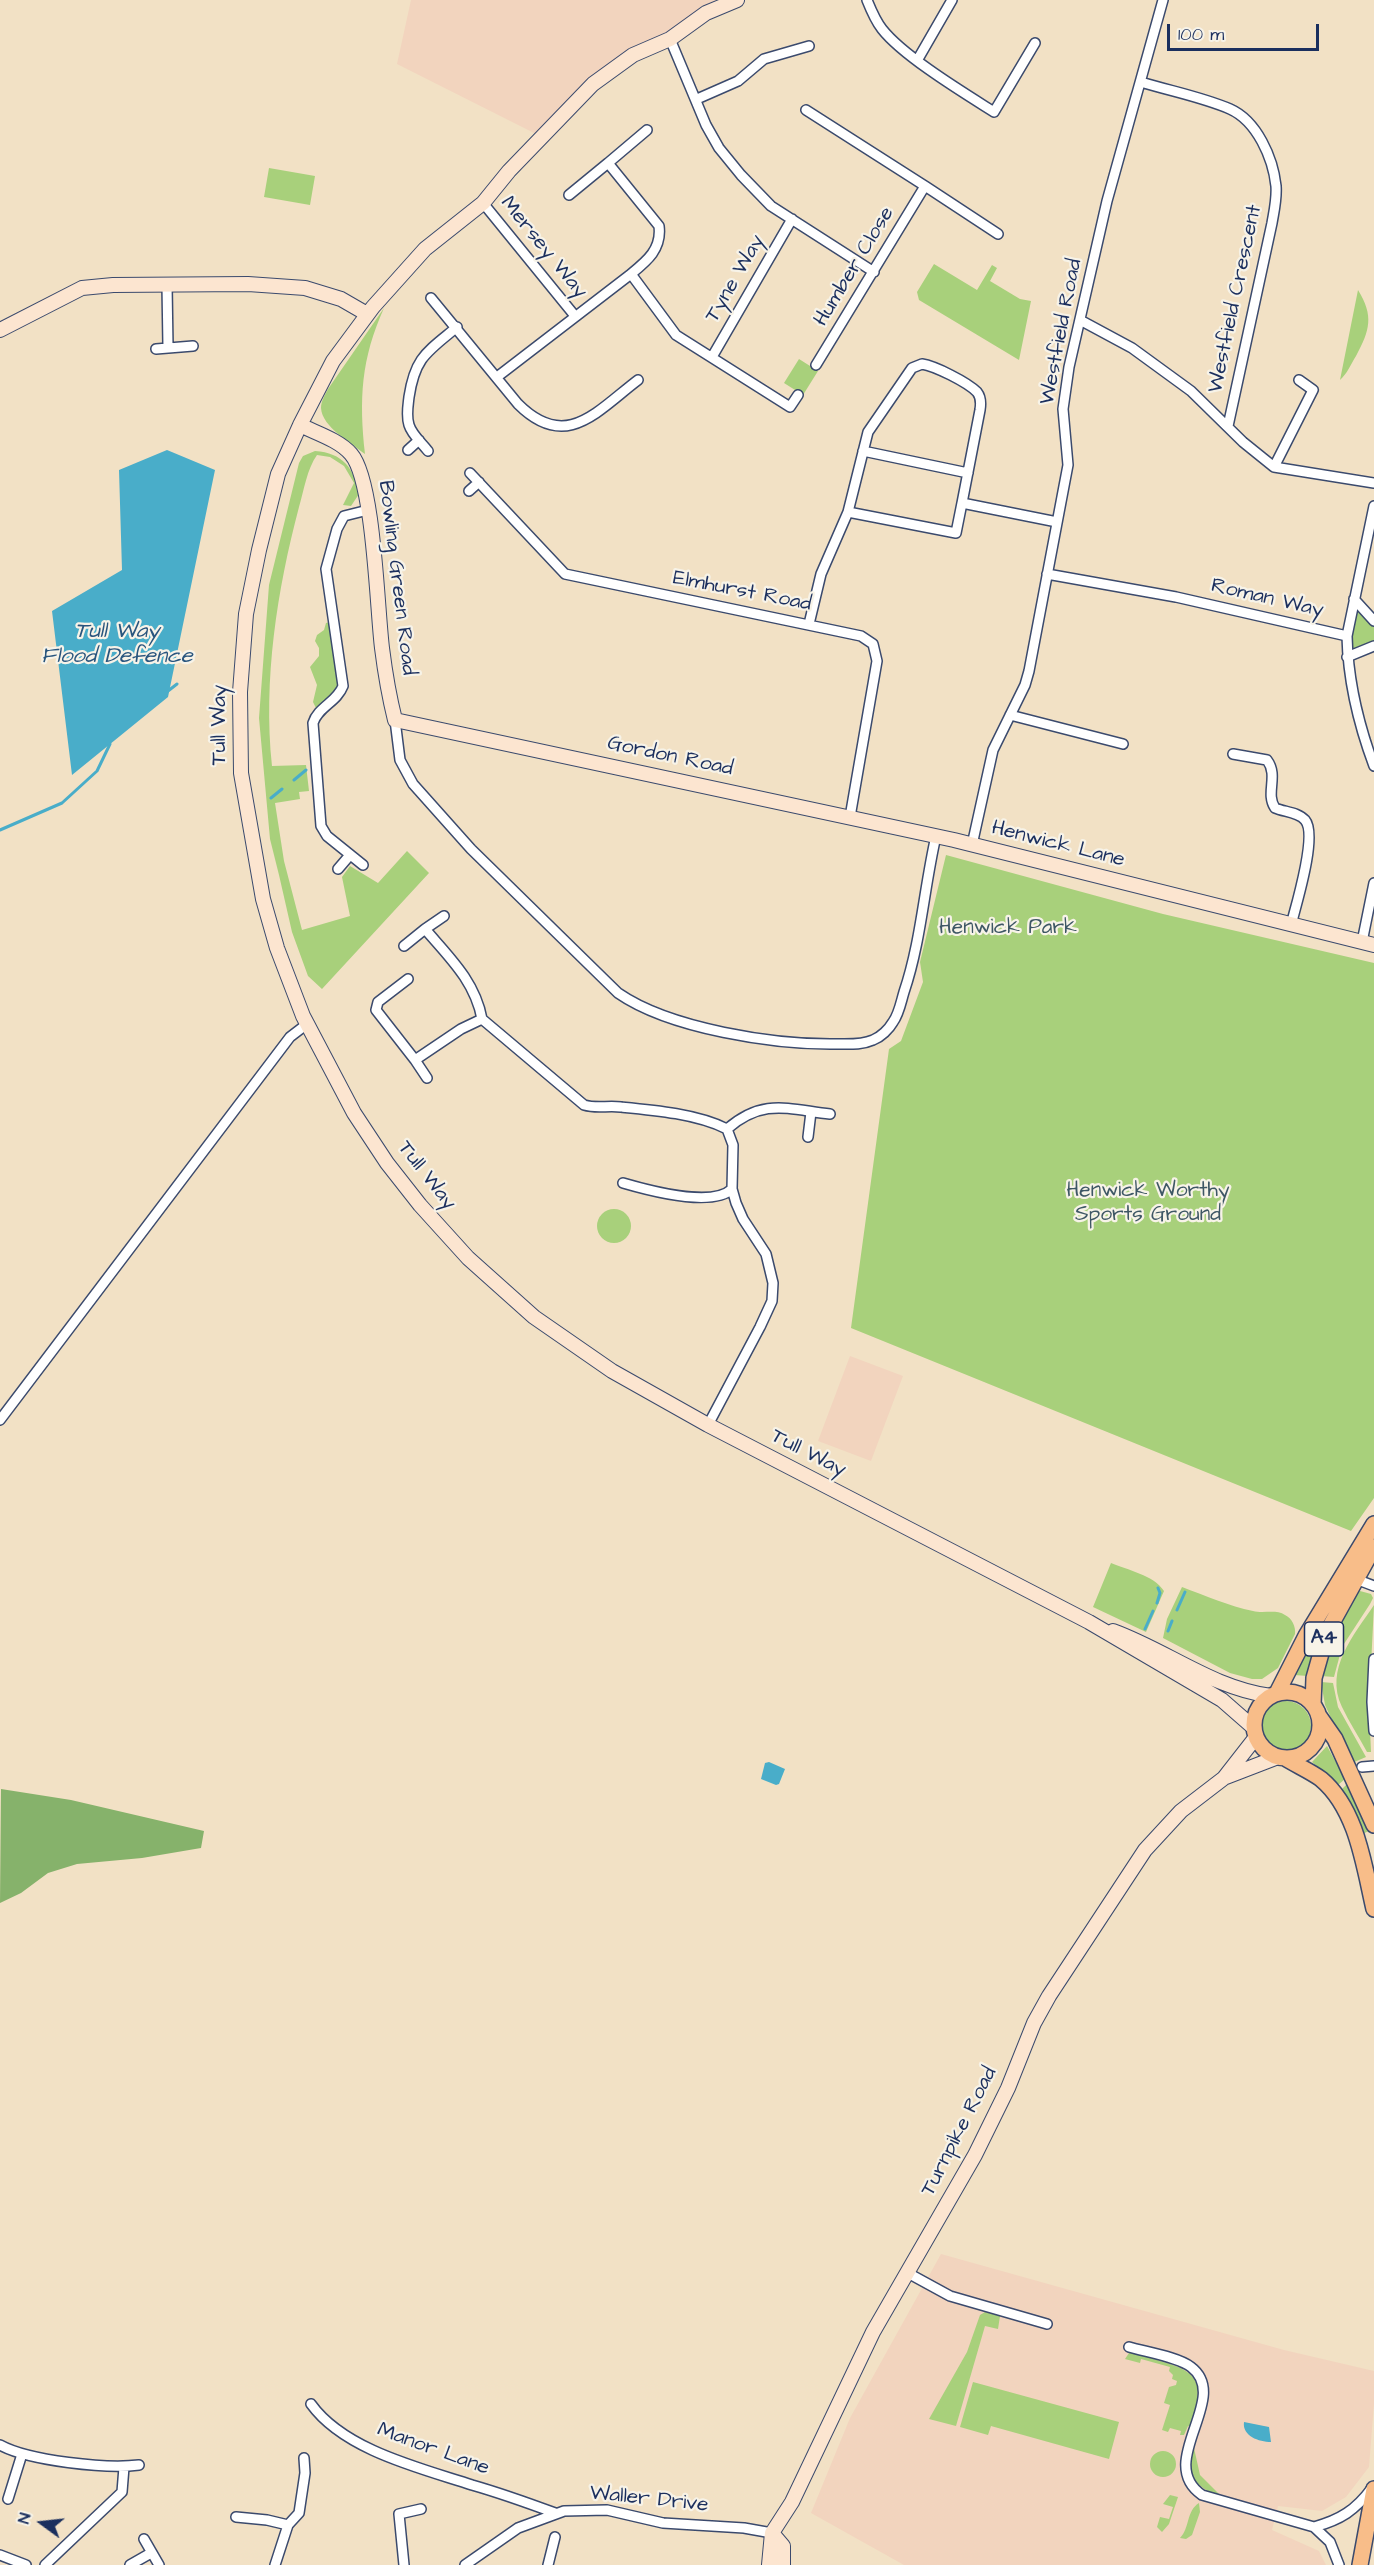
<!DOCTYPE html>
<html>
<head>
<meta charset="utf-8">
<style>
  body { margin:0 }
  #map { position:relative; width:1374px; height:2565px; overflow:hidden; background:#f2e1c5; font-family:"Architects Daughter",sans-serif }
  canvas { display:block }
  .north { position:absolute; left:12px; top:2493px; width:60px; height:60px; -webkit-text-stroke:4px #f7f3e8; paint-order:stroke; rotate:285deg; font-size:16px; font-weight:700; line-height:24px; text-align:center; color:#1b2f5e }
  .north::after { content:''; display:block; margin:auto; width:21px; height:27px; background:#1b2f5e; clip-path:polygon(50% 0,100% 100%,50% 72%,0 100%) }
  .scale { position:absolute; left:1167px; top:24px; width:152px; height:27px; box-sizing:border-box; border:3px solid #1b2f5e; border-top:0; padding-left:8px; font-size:18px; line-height:21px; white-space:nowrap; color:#1b2f5e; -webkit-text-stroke:4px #f7f3e8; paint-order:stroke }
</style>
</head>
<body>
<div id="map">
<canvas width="1374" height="2565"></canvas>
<div class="north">N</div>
<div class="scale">100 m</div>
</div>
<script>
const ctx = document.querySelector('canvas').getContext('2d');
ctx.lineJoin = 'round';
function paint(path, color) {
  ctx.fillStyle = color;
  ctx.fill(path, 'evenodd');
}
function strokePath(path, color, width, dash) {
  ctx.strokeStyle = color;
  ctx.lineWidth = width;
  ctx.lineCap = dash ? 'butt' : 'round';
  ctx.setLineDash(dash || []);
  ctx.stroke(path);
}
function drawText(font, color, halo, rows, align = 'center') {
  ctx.font = font + ' "Architects Daughter",sans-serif';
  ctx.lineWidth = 4.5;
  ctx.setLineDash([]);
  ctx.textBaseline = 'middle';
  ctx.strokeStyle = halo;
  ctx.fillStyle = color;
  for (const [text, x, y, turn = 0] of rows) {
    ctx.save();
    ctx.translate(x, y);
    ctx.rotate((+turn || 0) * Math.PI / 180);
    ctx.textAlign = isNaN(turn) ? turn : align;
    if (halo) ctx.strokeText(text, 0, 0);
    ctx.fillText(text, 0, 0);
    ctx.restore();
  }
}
paint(new Path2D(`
  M411,0H733L626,54L595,74L540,136L397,64Z
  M850,1356L903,1376L871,1461L818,1441Z
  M941,2254L1284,2350L1374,2371V2403L1369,2467L1346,2497L1322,2511L1278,2506L1272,2530L1319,2551L1326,2565H904L811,2513L850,2418Z`), '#f2d4be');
paint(new Path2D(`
  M269,168L315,176L310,205L264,197Z
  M934,264L977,290L992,265L997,268L990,281L1020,299L1031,301L1019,360L919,300L917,292Z
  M1358,290C1374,316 1370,330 1356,356C1351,364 1347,374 1340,380Z
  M384,308C361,359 359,399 365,454C351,443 322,427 321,408C321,401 325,395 328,389Z
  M799,359L818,371L803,395L784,383Z
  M315,451C343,453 354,468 359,494L351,506L343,505L354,483L344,466L330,457L317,455C307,469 304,490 299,507C277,590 263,680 272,766L306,765L309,791L299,792L300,799L275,803L284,861L302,930L350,916L342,877L350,866L378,883L407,851L429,873L322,989L308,976L292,932L279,875L270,839L259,718L269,585L299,463L303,456Z
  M1354,599L1374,621V646L1347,657Z
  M330,622L338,684L333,693L316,708L313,702L317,685L310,667L319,656V648L315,641L317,635L324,630L326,623Z
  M946,855L1163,914L1374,963V1498L1351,1531L851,1328L889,1049L901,1041L923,982L920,962Z
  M597 1226a17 17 0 1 1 34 0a17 17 0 1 1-34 0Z
  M1111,1563C1127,1570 1154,1575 1164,1591L1146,1632L1093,1607Z
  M1182,1587C1206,1596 1229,1606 1253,1611C1263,1614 1276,1609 1285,1615C1292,1618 1296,1627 1295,1634L1278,1668L1262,1679H1252L1230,1673L1163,1638L1167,1619Z
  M1360,1591L1371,1594L1373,1598L1370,1604L1342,1647L1334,1677L1321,1676L1333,1634L1355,1593Z
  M1374,1605L1369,1706L1371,1752H1367C1359,1737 1349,1722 1342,1707C1324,1669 1354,1635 1374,1605Z
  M1312,1635L1318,1638L1308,1676L1294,1675Z
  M1321,1682L1333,1683L1338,1707L1366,1757L1352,1763L1325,1705Z
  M1261 1726a25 25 0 1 1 50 0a25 25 0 1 1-50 0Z
  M1327,1746L1345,1779L1338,1785L1312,1762Z
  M1348,1783L1369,1831L1360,1835L1341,1790Z
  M985,2312L1000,2316L998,2329L985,2326L956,2426L929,2419L967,2352L980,2315Z
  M1129,2353C1139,2353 1150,2358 1160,2361C1205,2373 1202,2387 1191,2427L1188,2426L1184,2435H1180L1181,2431L1170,2428L1168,2432L1162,2430L1170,2405L1164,2403L1169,2387L1176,2385L1177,2381L1172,2379L1173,2375L1169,2371L1170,2367L1141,2359L1140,2363L1125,2359Z
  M973,2382L1119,2422L1109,2459L991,2426L988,2435L960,2427Z
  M1194,2448L1200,2475L1221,2496C1194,2487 1186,2476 1194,2448Z
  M1150 2464a13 13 0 1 1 26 0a13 13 0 1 1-26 0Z
  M1170,2495L1178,2497L1169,2524L1162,2532L1157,2527L1160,2517L1169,2519L1173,2507L1163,2504Z
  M1199,2503L1200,2512L1192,2535L1186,2539L1180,2538C1190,2528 1186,2511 1199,2503Z`), '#a8d07b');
paint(new Path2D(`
  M1,1789L71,1800L204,1831L201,1848L142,1858L77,1864L48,1873L21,1893L0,1903Z`), '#86b26b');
paint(new Path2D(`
  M167,450L215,470L168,697L72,775L52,611L122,570L119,470Z
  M769,1762L785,1769L779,1784L776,1785L761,1779L765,1763Z
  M1244,2422L1269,2427L1271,2442C1259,2442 1242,2436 1244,2422Z`), '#49adc9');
strokePath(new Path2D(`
  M168,691L177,684
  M294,780L306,770
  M271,798L282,789
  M0,830L62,803L97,771L110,744
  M1157,1603L1160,1593L1158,1588
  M1177,1610L1185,1592
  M1145,1629L1153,1611
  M1168,1631L1172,1621`), '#49adc9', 3);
const street = new Path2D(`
  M867,0C871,10 875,20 882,29C903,56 964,93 994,112L1035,43
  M670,39L706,125L719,148L741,175L771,206L874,272
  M918,59L952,0
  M1141,82C1170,91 1202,97 1230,109C1257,121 1273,158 1276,186C1277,199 1274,211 1272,223L1228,426
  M697,99L738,81L764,59L809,46
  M806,110L925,186L816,365
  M647,130L608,163L659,226C662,249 647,261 631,274L676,335L790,407L798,395
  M925,186L998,234
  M569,195L608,163
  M483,203L575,316
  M167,285L168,347
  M431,298L518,404C566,452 597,411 638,380
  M1080,320L1132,348L1191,391L1243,442L1274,467L1374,483
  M156,349L193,346
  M712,357L792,219
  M497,377L631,274
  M408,450L419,440
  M428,451C422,443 412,435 409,425C406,416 408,406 409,397C415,357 427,352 457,327
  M863,451L968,473
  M1274,467L1313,390L1299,380
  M470,473L565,574L861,636L873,644L877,661L850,817
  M469,491L479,482
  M848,512L868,432L912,368L922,364C935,366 967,382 977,392C981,397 981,404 980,410L962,503
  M1047,574L1176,597L1347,636C1348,682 1358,723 1374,766
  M1354,599L1374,621
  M809,624L821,574L848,512L956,533L962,503L1057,522
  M1347,636L1374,506
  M1347,657L1374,646
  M1010,715L1123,744
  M395,720L400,760L413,784L471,849L618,993C670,1029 775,1045 837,1044C849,1044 862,1045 873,1040C881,1037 889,1029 893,1022C899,1014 901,1002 904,992C921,942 924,888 936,836
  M1233,754L1267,760C1279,776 1265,793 1275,808C1284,812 1298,812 1305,820C1318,835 1296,905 1291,925
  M972,845L993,750L1025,685L1029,671L1068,465L1063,409L1069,367L1107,201L1163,0
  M363,865L327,836L321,826L313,723C318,707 337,702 343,686L326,569L337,529L344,516L368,510
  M338,869L350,855
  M425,929L444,916
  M1362,942L1374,883
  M404,946L425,929C449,957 475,981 482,1019L584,1105C598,1109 607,1105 621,1107C653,1110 698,1114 727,1129L733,1145L732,1189L736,1203L743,1219L766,1254L773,1283L772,1301L760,1327L708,1425
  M408,979L378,1002L376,1010L415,1060
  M427,1078L415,1060L461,1029L482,1019
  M727,1129C763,1098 787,1109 830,1114
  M808,1137L811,1112
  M623,1183C647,1190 712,1208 732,1189
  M0,1420L290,1037L307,1024
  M1353,1578L1374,1586
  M1374,1659L1372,1702L1374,1731
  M1362,1767L1374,1766
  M906,2272L950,2296L1047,2324
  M1129,2347C1146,2352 1178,2357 1191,2367C1232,2398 1154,2462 1202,2495L1314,2527L1330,2542L1339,2565
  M311,2404C344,2450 420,2468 472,2485C500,2493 528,2503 555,2513
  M0,2445C29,2461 107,2469 139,2465
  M8,2499L22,2454
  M236,2517L267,2520L288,2525
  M1314,2527C1340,2520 1356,2510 1372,2488
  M144,2539L159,2565
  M0,2555L26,2565
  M45,2565L122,2492L124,2467
  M130,2565L151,2553
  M275,2565L288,2525L299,2513L305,2473L304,2458
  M404,2565L399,2514L421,2509
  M465,2565L518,2528L564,2511L607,2510L663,2523L744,2528L772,2533
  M548,2565L555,2537`);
const secondary = new Path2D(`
  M737,0L706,13L670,39L633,55L593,84L509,171L483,203L425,249L373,307L333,361L300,425L278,474L259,550L246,614L240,692L241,773L263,899L277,948L303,1016L354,1113L387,1163L420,1205L468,1258L534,1317L612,1371L708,1425L1089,1622L1222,1700L1254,1728
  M0,330L82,288L113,285L248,284L305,288L341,299L367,314
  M300,425C316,433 339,440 351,454C374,480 377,608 382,648C385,672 389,696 395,720L954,840L1374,945
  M1113,1631C1168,1651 1212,1688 1271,1696
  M1226,1777L1278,1757
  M772,2533L783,2546V2565
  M769,2565L772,2533L792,2502L873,2332L975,2155L1008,2088L1034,2023L1049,1996L1145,1850L1181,1811L1224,1778L1256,1737`);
const primary = new Path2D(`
  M1254 1725a33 33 0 1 1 66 0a33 33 0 1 1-66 0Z
  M1277,1693L1306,1636L1374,1524
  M1313,1705L1314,1678L1327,1632L1374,1547
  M1319,1716L1335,1739L1374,1825
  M1285,1758C1296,1765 1310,1771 1321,1779C1357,1809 1364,1866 1374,1909
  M1360,2565L1374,2489`);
strokePath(street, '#3b4a6d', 12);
strokePath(secondary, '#3b4a6d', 16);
strokePath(primary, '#3b4a6d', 18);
strokePath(street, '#fff', 9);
strokePath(secondary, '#fce5d0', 14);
strokePath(primary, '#f8bd89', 15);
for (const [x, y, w] of [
  [1324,1639,39]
]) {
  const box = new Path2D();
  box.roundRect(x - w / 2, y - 17, w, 34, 4.5);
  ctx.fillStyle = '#f7f3e8';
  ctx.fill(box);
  strokePath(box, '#1b2f5e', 1.5);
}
drawText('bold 20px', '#1b2f5e', null, [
  ["A4",1324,1639]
]);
drawText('21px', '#1b2f5e', '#f7f3e8', [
  ["Mersey Way",543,248,51],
  ["Humber Close",855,267,-59],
  ["Tyne Way",736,279,-60],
  ["Westfield Crescent",1236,299,-78],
  ["Westfield Road",1062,332,-79],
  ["Bowling Green Road",396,578,83],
  ["Elmhurst Road",742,592,11],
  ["Roman Way",1267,599,13],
  ["Tull Way",221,725,-90],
  ["Gordon Road",670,757,12],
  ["Henwick Lane",1058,845,14],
  ["Tull Way",426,1176,52],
  ["Tull Way",808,1454,27],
  ["Turnpike Road",960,2132,-63],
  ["Manor Lane",433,2450,20],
  ["Waller Drive",649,2500,6]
]);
drawText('21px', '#3e5765', '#f7f3e8', [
  ["Henwick Park",1008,929],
  ["Henwick Worthy",1148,1192],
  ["Sports Ground",1148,1216]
]);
drawText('italic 22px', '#29557e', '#f7f3e8', [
  ["Tull Way",117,632],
  ["Flood Defence",117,657]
]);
</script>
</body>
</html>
